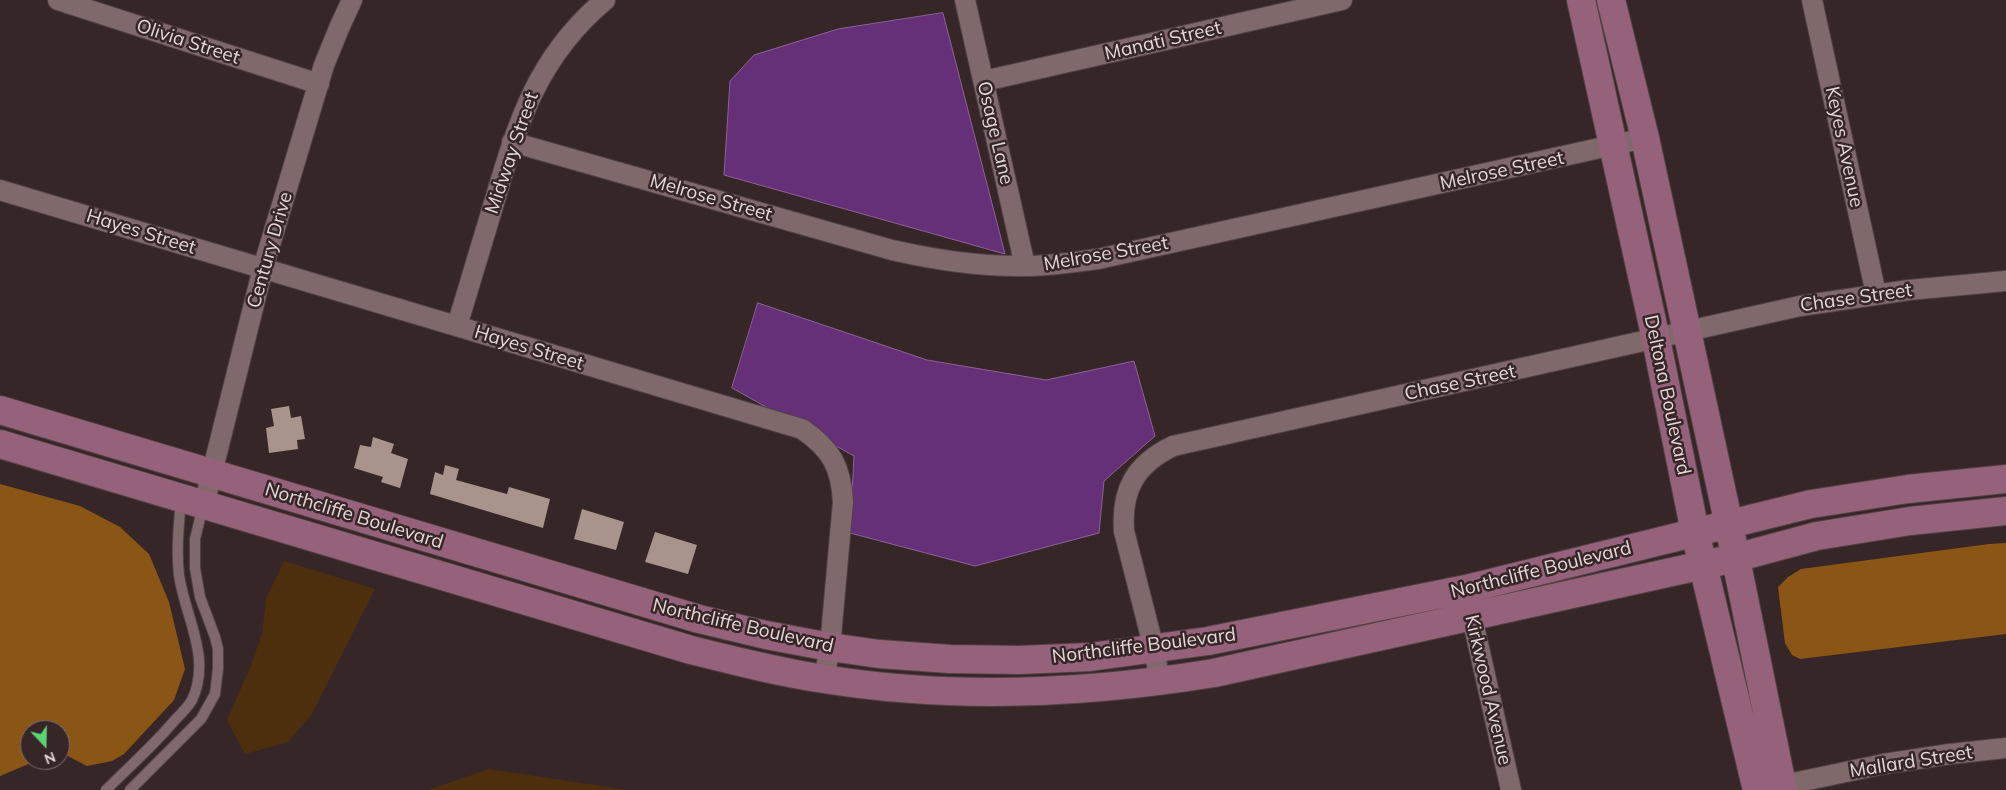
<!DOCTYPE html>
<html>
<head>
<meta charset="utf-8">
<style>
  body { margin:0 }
  #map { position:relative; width:2006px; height:790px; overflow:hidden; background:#372628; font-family:Mulish,sans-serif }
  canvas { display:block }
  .north { position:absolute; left:20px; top:720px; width:50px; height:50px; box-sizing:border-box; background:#372628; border:1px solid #7c6d6e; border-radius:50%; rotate:159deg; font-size:14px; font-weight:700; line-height:20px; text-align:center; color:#e4d7d8 }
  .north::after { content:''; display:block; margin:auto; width:18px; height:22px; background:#58d570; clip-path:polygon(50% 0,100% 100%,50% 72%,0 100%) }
</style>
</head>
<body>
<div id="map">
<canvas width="2006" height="790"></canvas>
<div class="north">N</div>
</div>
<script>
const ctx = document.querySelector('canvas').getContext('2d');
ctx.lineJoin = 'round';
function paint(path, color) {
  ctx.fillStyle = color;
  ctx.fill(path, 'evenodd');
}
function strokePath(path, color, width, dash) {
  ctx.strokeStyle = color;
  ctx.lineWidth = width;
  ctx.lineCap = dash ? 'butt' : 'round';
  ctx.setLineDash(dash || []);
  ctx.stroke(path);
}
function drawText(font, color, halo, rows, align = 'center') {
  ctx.font = font + ' Mulish,sans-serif';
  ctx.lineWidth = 5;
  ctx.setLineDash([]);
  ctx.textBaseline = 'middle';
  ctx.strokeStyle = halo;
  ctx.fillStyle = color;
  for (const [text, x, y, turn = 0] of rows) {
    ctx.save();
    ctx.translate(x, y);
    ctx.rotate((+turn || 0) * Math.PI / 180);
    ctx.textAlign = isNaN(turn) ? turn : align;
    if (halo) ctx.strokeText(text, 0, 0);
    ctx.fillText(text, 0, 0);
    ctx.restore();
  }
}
paint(new Path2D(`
  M284,561L375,589L312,714L288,742L245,754L227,720L250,668L262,634L266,599Z
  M489,769L627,790H428Z`), '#4e2f0d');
paint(new Path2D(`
  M0,484L80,506L120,527L149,554L169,602L185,669L174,700L124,754L112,761L87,766L60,752V730H30V760H38L0,776Z
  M2006,543V634L1800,659L1792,655L1785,643L1778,587L1788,577L1801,569L1989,544Z`), '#8b5615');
const water = new Path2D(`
  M943,13L1005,254L724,175L730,81L754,55L838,29Z
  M758,303L927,360L1046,380L1134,361L1155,436L1104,481L1099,533L975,566L850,533L854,456L732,388Z`);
paint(water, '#663079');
strokePath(water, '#8c6296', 1);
paint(new Path2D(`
  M289,406L291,418L301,416L305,439L297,440L298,449L269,453L266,428L274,426L271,409Z
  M373,437L394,444L391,453L408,459L400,488L381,482L383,477L354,468L360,445L371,447Z
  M445,465L459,469L456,480L507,494L509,487L550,499L543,528L430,494L435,472L443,475Z
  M582,509L624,522L616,550L574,539Z
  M655,532L697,545L688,574L645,562Z`), '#a9948d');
const service = new Path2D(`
  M106,790C129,767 154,745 175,720C181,714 188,707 192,700C212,658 185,617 179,575C176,550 179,524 181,499
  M130,790L201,719L215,694L218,669V649L215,637L200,597L195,568V539L203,506`);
const minor = new Path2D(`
  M58,0L319,84
  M965,0L1025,266
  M1812,0L1876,294
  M984,81L1342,0
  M512,142L892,250C936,260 980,267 1025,266C1050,266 1074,262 1098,259L1645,138
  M0,190L802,429C831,449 841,466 843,502L830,647L824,679
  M457,326C469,285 482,244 494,203C518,122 537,57 605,0
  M204,505L263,268L324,65L340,26L352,0
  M1469,604L1511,790
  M1160,682L1154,649L1124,531C1121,489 1136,464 1173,446L1800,306L1909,290L2006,281
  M1769,788L1884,764L1950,754L2006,748`);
const secondary = new Path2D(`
  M1581,0L1656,339L1695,532L1757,790
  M1611,0L1645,138L1729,525L1783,790
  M0,410L699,619L766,635L830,647L879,654L950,659L1019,660L1090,657L1208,641L1466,589L1811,504L1908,489L2006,479
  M0,444L691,650C735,661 779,672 824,679C954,700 1085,694 1214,673L1735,558L1817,536L1910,521L2006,511`);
strokePath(service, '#514245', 12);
strokePath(minor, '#514245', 22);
strokePath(secondary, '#514245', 30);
strokePath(service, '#7f696b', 10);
strokePath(minor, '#7f696b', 20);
strokePath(secondary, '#96627b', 28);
drawText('19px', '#e4d7d8', '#372628', [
  ["Manati Street",1163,41,-13],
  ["Olivia Street",188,42,18],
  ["Osage Lane",995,133,77],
  ["Keyes Avenue",1844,147,78],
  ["Midway Street",512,153,-71],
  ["Melrose Street",1502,171,-12],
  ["Melrose Street",711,198,16],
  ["Hayes Street",141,232,17],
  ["Century Drive",270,250,-74],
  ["Melrose Street",1106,254,-10],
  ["Chase Street",1856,298,-8],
  ["Hayes Street",529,348,17],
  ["Chase Street",1460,383,-12],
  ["Deltona Boulevard",1667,395,78],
  ["Northcliffe Boulevard",354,516,17],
  ["Northcliffe Boulevard",1541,570,-14],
  ["Northcliffe Boulevard",743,626,13],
  ["Northcliffe Boulevard",1144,646,-7],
  ["Kirkwood Avenue",1488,690,77],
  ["Mallard Street",1911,762,-9]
]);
</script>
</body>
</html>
